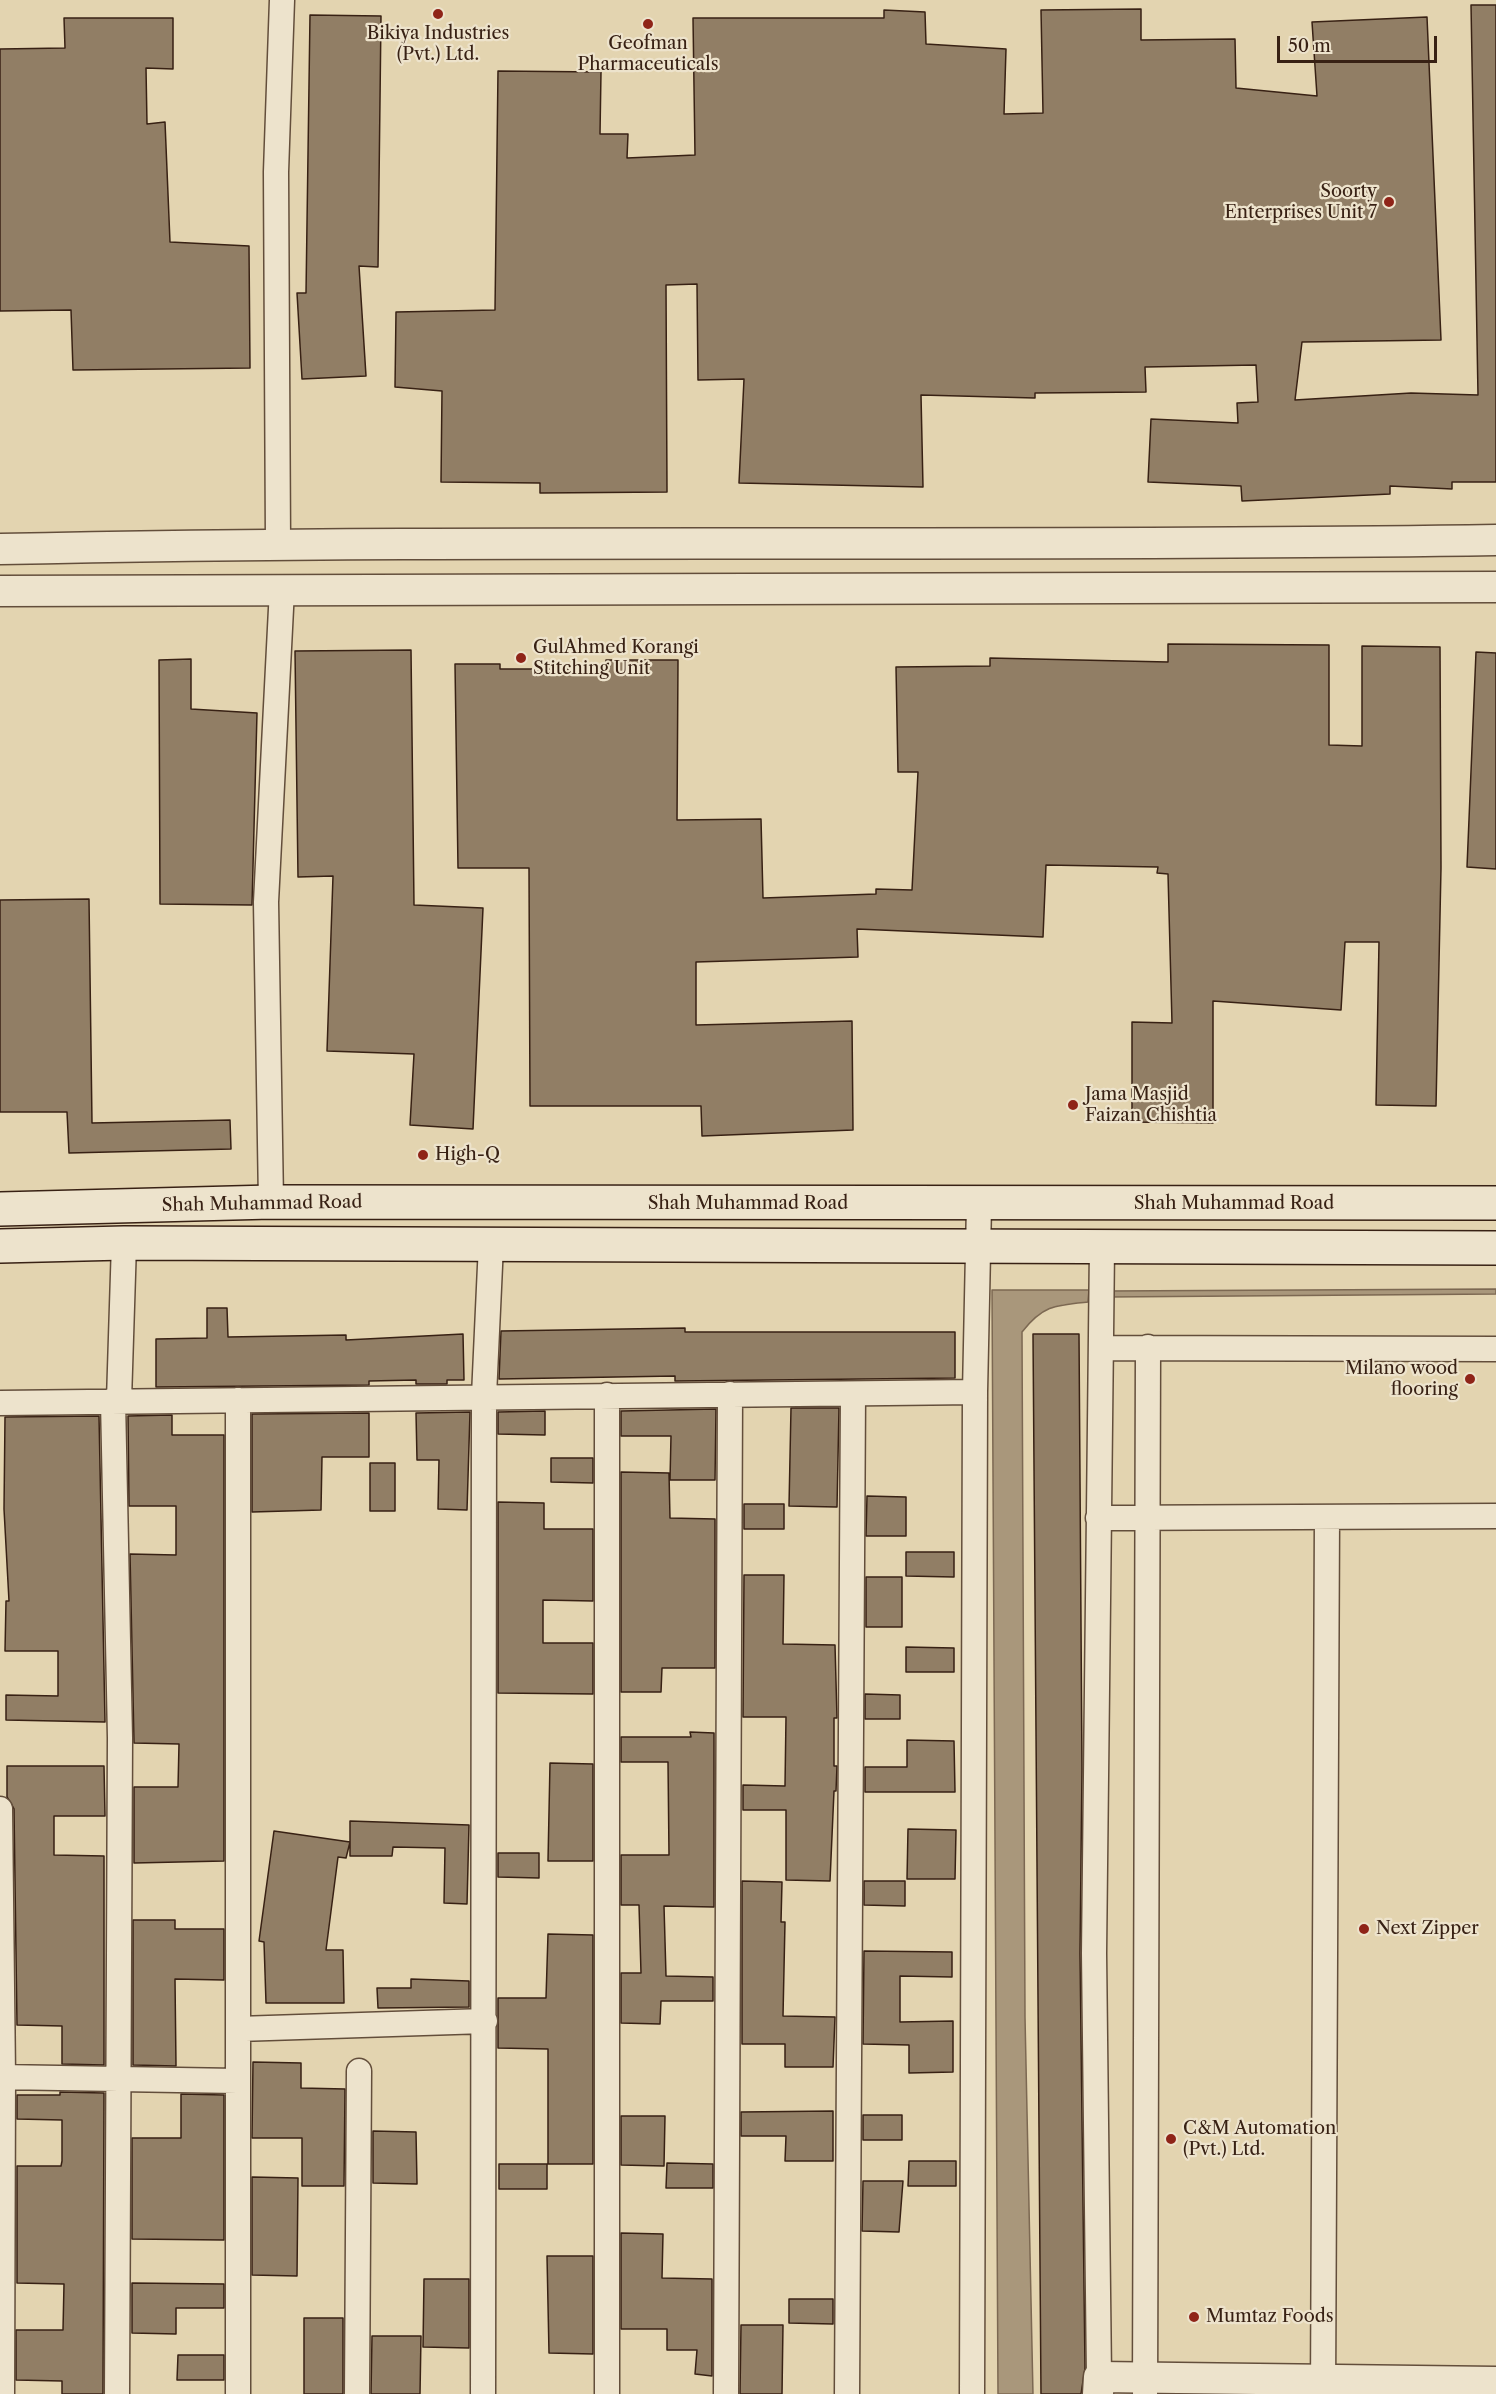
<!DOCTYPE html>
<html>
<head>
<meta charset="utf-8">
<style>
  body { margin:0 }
  #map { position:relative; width:1496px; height:2394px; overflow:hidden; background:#e3d4b0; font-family:"Libre Caslon Text",serif }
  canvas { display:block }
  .scale { position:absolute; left:1277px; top:36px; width:160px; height:27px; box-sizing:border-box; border:3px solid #382114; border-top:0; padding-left:8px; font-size:18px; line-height:21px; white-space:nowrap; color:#382114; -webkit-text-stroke:4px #ede3cc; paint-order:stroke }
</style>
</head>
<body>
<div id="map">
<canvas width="1496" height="2394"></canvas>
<div class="scale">50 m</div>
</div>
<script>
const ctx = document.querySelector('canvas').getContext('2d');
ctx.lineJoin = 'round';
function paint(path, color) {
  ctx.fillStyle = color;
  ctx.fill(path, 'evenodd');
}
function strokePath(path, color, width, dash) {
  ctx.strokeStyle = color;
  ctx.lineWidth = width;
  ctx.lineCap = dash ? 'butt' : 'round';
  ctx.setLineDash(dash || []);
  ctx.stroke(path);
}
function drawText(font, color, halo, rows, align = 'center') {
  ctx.font = font + ' "Libre Caslon Text",serif';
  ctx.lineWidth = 4.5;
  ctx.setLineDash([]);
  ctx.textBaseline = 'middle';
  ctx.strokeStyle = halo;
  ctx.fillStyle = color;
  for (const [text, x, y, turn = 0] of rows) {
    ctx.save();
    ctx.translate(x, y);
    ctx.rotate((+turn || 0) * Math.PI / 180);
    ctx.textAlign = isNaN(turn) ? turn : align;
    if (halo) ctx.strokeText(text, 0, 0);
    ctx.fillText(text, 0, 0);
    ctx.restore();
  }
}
const water = new Path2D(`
  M1496,1289V1294L1108,1297L1107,1291Z
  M992,1290H1089L1088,1302C1056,1305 1043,1305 1022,1332L1025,2017L1033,2394H998Z`);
paint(water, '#a9977b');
strokePath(water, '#7c6852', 1.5);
const building = new Path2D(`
  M1471,5H1496V482H1452V489L1390,486V494L1242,501L1241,486L1148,482L1151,419L1238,423L1237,403L1258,402L1256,365L1145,367L1146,392L1035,393V398L921,395L923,487L739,483L744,379L698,380L697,284L666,285L667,492L540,493V483L441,482L442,391L395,387L396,312L495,310L498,71L601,72L600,134H628L627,158L695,155L693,18H884V10L925,12L926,44L1006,49L1004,114L1043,113L1041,10L1141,9V40L1235,39L1236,88L1317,96L1312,22L1427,17L1441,340L1302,342L1295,400L1411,393L1478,395Z
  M310,15L381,16L378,267L359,266L366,376L302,379L297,293H306Z
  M64,18H173V69L146,68L147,124L165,122L170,242L249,246L250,368L73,370L71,310L0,311V49L65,48Z
  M1168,644L1329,645V745L1362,746V646L1440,647L1441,868L1436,1106L1376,1105L1379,942H1345L1341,1010L1213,1001V1123L1132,1122V1022L1172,1023L1168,874L1157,873L1158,867L1046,865L1043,937L857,929L858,957L696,962V1025L852,1021L853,1130L702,1136L701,1106H530L529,868H458L455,664H500V669H606V660H678L677,820L761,819L763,898L876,894V889L912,890L918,772H898L896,667L990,666V658L1168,662Z
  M411,650L414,905L483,908L473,1129L410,1125L414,1054L327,1051L333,876L298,877L295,651Z
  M1476,652L1496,653V869L1467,867Z
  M191,659V709L257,713L252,905L160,904L159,660Z
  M89,899L92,1123L230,1120L231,1149L69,1153L67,1112H0V900Z
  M207,1308H227L228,1337L346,1335V1340L463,1334L464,1380H447V1384H416V1380L369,1381V1385L156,1387V1339L207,1338Z
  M685,1328V1332H955V1378L675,1381V1376L499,1379L501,1331Z
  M1033,1334H1079L1082,1769L1080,1953L1085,2368L1081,2394H1041Z
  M791,1408H839L837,1507L789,1506Z
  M716,1409L715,1480H670L671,1436H621V1411Z
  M545,1411V1435L498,1434V1412Z
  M470,1412L467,1510L438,1509L439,1460H417L416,1413Z
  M369,1413V1457H322L321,1510L252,1512V1414Z
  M172,1415V1435H224V1861L134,1863V1787H178L179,1744L134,1743L130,1554L176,1555V1506H129L128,1416Z
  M99,1416L105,1722L6,1720V1695L58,1696V1651H5L6,1601H9L4,1509L5,1417Z
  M551,1458H593V1483L551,1482Z
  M370,1463H395V1511H370Z
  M621,1472L669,1473L670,1518L715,1519V1668H662L661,1692H621Z
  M867,1496L906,1497V1536H866Z
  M498,1502L544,1503V1529H593V1601L543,1600V1643H593V1694L498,1693Z
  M744,1504H784V1529H744Z
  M906,1552H954V1577L906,1576Z
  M744,1575H784L783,1644L835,1645L837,1718H834V1766H837L836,1791H834L830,1881L786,1880V1810H743V1785L785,1786L786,1717H743Z
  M866,1577H902V1627H866Z
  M906,1647L954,1648V1672H906Z
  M865,1694L900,1695V1719H865Z
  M690,1732L714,1733V1907L664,1906L666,1976L713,1977V2001H661L660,2024L621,2023V1973H641L639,1905H621V1855H669L668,1762H621V1737H691Z
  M907,1740L954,1741L955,1792H865V1767H907Z
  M550,1763L593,1764V1861H548Z
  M7,1766H104L105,1816H54V1855L104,1856V2065L62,2064V2026L17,2025L14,1809L7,1797Z
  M350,1821L469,1825L467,1904L444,1903L445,1848L393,1847L392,1856H350Z
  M908,1829L956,1830L955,1879H907Z
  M274,1831L350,1842L346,1858L338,1857L326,1950H343L344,2003H266L264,1942L259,1941Z
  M498,1853H539V1878L498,1877Z
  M742,1881L782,1882L781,1922H785L783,2016L835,2017L833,2067H785V2044H742Z
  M864,1881H905V1906L864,1905Z
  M133,1920H175V1929H224V1980L175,1979L176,2066L133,2065Z
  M548,1934L593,1935V2164H548V2049L498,2048V1998H546Z
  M864,1951L952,1952V1977L900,1976V2022L953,2021V2072L909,2073V2045L863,2044Z
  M411,1979L469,1981V2007L378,2008L377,1988H411Z
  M253,2062L301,2063V2088L345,2089L344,2186H302V2138H252Z
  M60,2092L104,2093L103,2394H62V2381L16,2380V2330H63L64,2284L17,2283V2166H61L62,2161V2120L17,2119V2095H60Z
  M181,2094L224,2095V2240L132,2239V2138H181Z
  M833,2111V2161H785L786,2136H741V2112Z
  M863,2115H902V2140H863Z
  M621,2116H665L664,2166L621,2165Z
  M373,2131L416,2132L417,2184L373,2183Z
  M909,2161H956V2186H908Z
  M667,2163L713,2164V2188H666Z
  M499,2164H547V2189H499Z
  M252,2177L298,2178L297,2276L252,2275Z
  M863,2181H903L899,2232L862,2231Z
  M621,2233L663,2234L662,2278L712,2279V2376L695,2374L697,2350H667V2329H621Z
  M547,2256H593V2354L549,2353Z
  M424,2279H469V2348L423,2347Z
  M132,2283L224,2284V2308H176V2334L132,2333Z
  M789,2299H833V2324L789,2323Z
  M304,2318H343V2394H304Z
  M741,2325H783L782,2394H740Z
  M372,2336H421L420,2394H371Z
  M178,2355H224V2380H177Z`);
paint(building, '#917e65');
strokePath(building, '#382114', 1.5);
const minor = new Path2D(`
  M278,543L276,172L282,0
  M271,1202L266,902L282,589
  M1102,1348L1496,1349
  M607,1395V2394
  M113,1400L120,1738L117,2394
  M119,1400L124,1243
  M0,1403L975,1392
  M1098,1518L1496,1516
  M0,1809L3,2077L2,2394
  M238,2029L485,2021
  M0,2077L237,2081
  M1099,2377L1094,1953L1102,1247
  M238,2394V1400
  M357,2394L359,2071
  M483,2394L484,1396L491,1244
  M726,2394L730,1394
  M847,2394L853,1395
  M972,2394L975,1392L979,1205
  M1145,2394L1148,1347
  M1323,2394L1327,1517`);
const tertiary = new Path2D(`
  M0,549C499,538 997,548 1496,540
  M0,591L1496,587
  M1098,2394L1099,2377L1496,2382`);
const secondary = new Path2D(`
  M0,1209L271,1202L1496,1203
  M0,1246L124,1243L1496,1248`);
strokePath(minor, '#634e3b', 27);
strokePath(tertiary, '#634e3b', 33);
strokePath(secondary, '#382114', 36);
strokePath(minor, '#ede3cc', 24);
strokePath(tertiary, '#ede3cc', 30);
strokePath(secondary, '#ede3cc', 33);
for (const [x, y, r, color] of [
  [438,14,6,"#8f2418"],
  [648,24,6,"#8f2418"],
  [1389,202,6,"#8f2418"],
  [521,658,6,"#8f2418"],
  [1073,1105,6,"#8f2418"],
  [423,1155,6,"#8f2418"],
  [1470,1379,6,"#8f2418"],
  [1364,1929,6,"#8f2418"],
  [1171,2139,6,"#8f2418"],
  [1194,2317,6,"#8f2418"]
]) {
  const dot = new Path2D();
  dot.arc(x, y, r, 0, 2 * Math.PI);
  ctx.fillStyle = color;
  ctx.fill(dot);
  strokePath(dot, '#ede3cc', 2);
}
drawText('18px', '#382114', '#ede3cc', [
  ["Bikiya Industries",438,34,"center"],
  ["(Pvt.) Ltd.",438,55,"center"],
  ["Geofman",648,44,"center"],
  ["Pharmaceuticals",648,65,"center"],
  ["Soorty",1377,192,"right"],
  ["Enterprises Unit 7",1377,213,"right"],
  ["GulAhmed Korangi",533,648],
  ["Stitching Unit",533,669],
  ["Jama Masjid",1085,1095],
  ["Faizan Chishtia",1085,1116],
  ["High-Q",435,1155],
  ["Milano wood",1458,1369,"right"],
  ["flooring",1458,1390,"right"],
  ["Next Zipper",1376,1929],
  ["C&M Automation",1183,2129],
  ["(Pvt.) Ltd.",1183,2150],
  ["Mumtaz Foods",1206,2317]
], 'left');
drawText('18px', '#382114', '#ede3cc', [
  ["Shah Muhammad Road",262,1204,-1],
  ["Shah Muhammad Road",748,1204],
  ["Shah Muhammad Road",1234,1204]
]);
</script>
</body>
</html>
